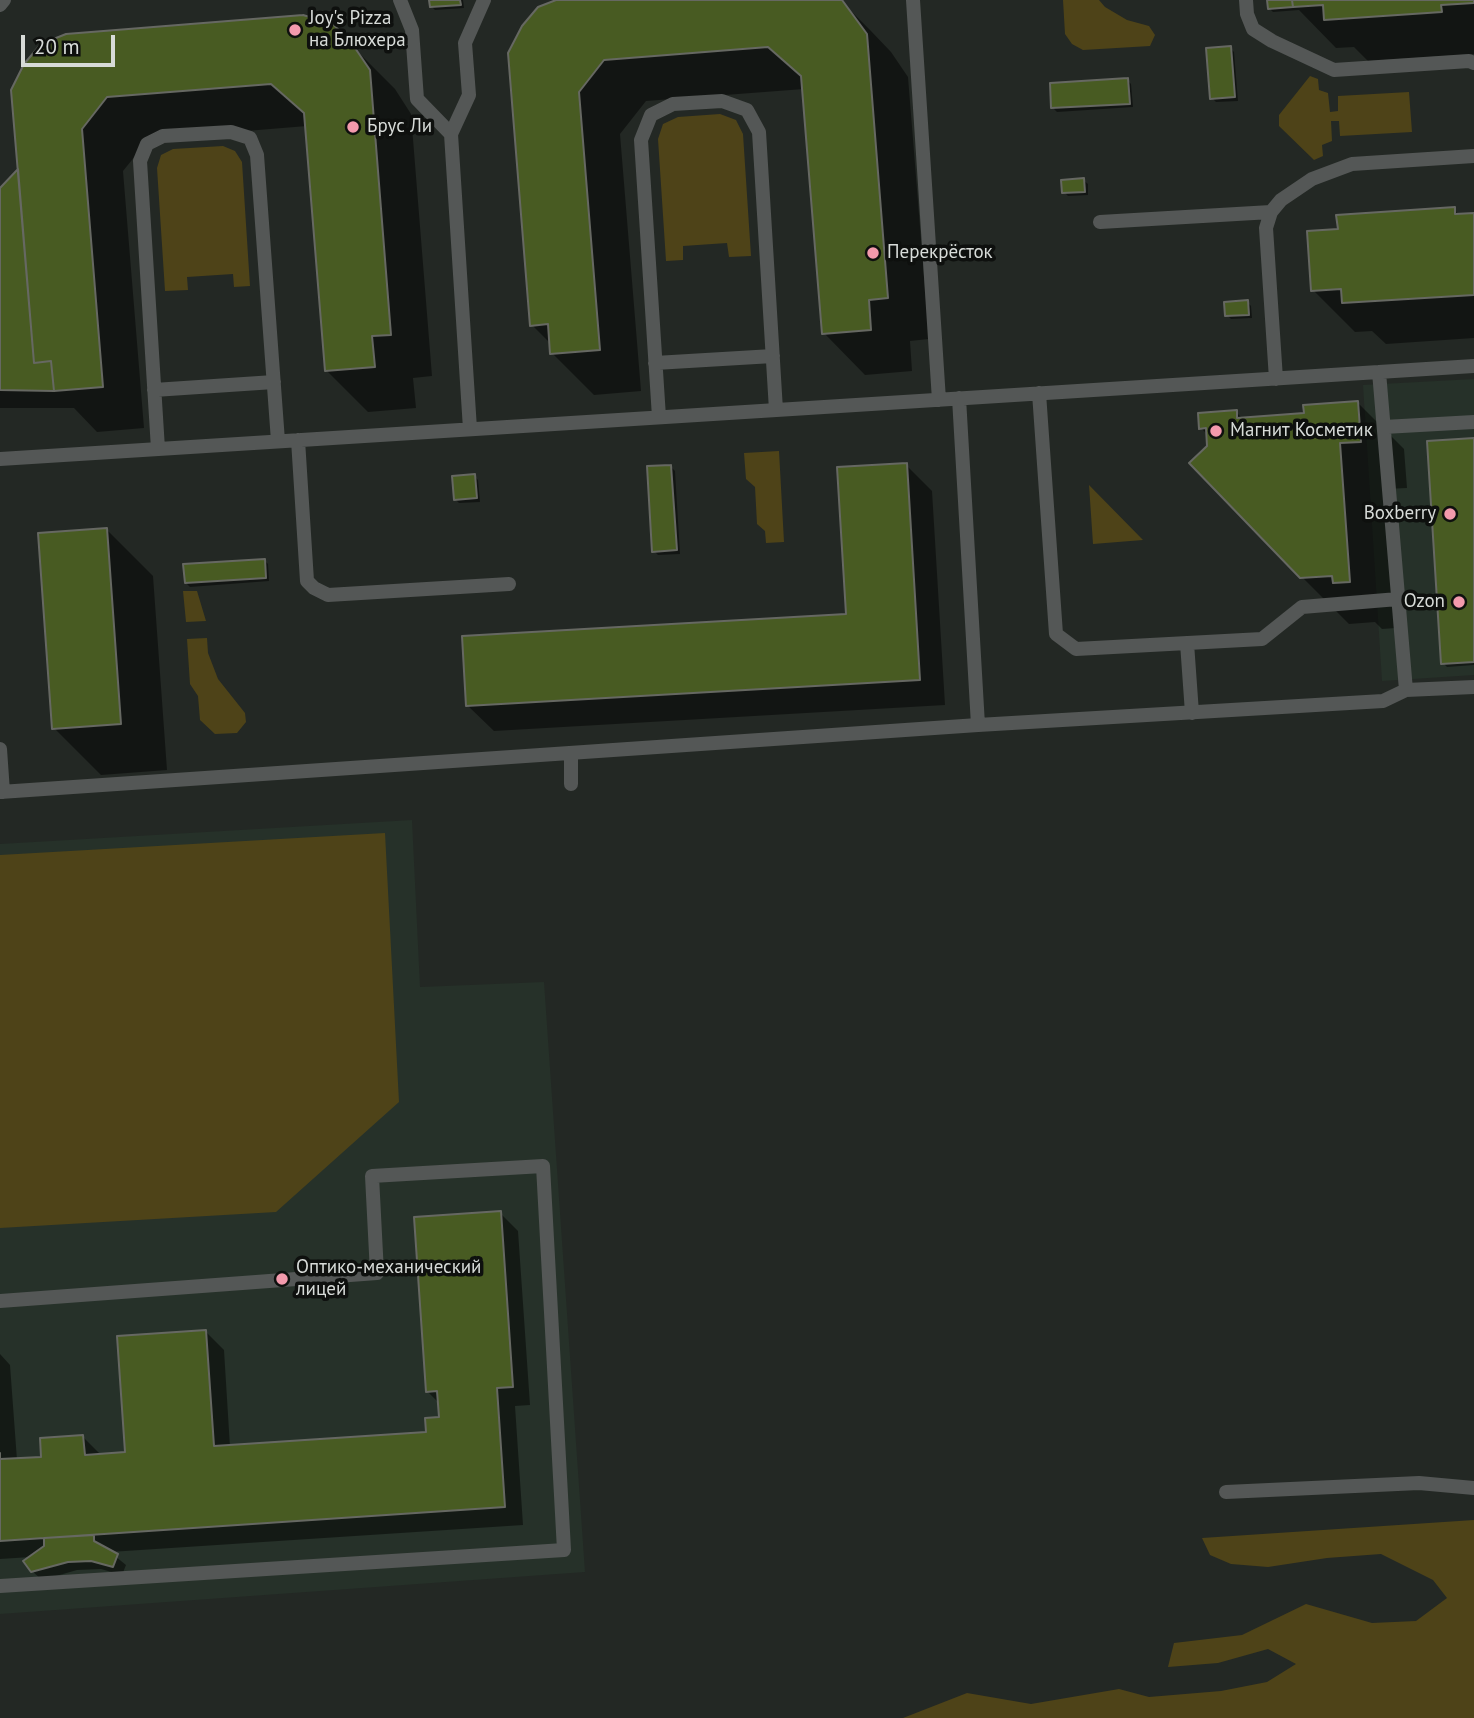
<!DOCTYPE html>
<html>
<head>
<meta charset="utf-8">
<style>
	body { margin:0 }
	#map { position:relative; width:1474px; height:1718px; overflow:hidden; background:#232824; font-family:"PT Sans",sans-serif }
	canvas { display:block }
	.scale { position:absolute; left:21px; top:35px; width:94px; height:32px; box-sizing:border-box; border:4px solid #d7dbd8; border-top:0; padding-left:9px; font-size:21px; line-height:24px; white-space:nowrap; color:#d7dbd8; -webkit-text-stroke:5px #0e100e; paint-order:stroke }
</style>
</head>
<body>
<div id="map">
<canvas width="1474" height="1718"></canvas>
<div class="scale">20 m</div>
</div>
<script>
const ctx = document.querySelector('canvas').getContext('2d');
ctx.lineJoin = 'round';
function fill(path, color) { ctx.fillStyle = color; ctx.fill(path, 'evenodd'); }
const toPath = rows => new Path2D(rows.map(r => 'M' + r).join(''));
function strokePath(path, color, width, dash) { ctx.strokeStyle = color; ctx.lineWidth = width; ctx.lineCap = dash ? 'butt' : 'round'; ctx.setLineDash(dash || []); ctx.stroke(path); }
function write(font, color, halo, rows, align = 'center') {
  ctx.font = font + ' "PT Sans",sans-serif'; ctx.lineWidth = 7; ctx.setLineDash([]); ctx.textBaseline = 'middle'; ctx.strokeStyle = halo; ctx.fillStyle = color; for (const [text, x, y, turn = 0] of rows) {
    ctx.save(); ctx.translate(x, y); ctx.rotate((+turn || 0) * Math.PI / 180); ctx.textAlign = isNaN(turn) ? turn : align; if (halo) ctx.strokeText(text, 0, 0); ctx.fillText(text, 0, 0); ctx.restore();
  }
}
fill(toPath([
	[1474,379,1474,675,1382,681,1363,385],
	[412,820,420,987,544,982,585,1572,0,1614,0,844]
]), '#263129');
fill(toPath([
	[1063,0,1099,0,1105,7,1127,20,1149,26,1155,35,1150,46,1083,50,1072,44,1065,34],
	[1310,76,1318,79,1319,90,1328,93,1330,112,1338,111,1338,96,1409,92,1412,132,1340,136,1339,121,1331,121,1332,141,1322,145,1323,156,1314,160,1279,126,1279,115],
	[720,114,736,120,743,134,751,256,729,257,727,243,683,246,683,260,666,261,658,139,663,124,678,117],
	[223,146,235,151,242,162,250,286,234,287,233,274,187,277,188,290,165,291,157,168,161,155,173,149],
	[779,451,784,542,766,543,765,531,757,524,755,487,746,479,744,453],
	[1089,485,1143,540,1093,544],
	[183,591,197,591,206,621,186,622],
	[207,638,208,653,218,679,245,713,246,722,237,733,215,734,200,720,198,696,190,684,187,639],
	[385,833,399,1102,276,1212,0,1228,0,855],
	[1474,1520,1474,1718,903,1718,967,1693,1031,1704,1119,1689,1149,1697,1221,1691,1267,1682,1296,1664,1268,1649,1218,1663,1168,1667,1174,1643,1242,1635,1306,1604,1372,1623,1416,1621,1447,1598,1433,1580,1381,1554,1327,1558,1268,1567,1231,1564,1210,1555,1202,1538]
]), '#4e4318');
fill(toPath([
	[431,0,463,0,464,8,435,10,431,6],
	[560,0,840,0,871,31,891,52,908,77,929,339,910,341,912,371,865,375,824,333,804,89,646,101,620,134,641,391,594,395,552,353,551,344,532,325],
	[1269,0,1474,0,1474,54,1368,61,1354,47,1336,48,1299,10,1273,12,1269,8],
	[332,26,395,89,411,114,432,376,413,378,416,408,368,412,326,370,307,126,149,139,123,171,144,428,97,432,74,408,0,408,0,190,19,170,13,90],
	[1230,48,1234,52,1238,101,1216,102,1212,98],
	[1127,80,1131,84,1133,107,1057,112,1053,108],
	[1083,180,1088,184,1088,195,1068,196,1064,192],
	[1454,209,1460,216,1474,215,1474,338,1386,344,1372,331,1355,332,1313,290,1339,231],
	[1247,302,1251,306,1252,318,1231,319,1227,315],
	[1358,403,1404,449,1407,488,1386,489,1396,628,1382,629,1375,622,1349,624,1302,577,1209,446,1208,435,1201,428,1236,412,1243,419,1305,415],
	[1474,440,1474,665,1447,667,1443,663],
	[906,465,932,491,945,705,494,731,467,705,848,616],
	[671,467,675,471,680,554,658,555,654,551],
	[474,476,478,480,480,502,459,503,455,499],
	[107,530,153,576,167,770,101,775,54,728],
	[264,560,268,564,269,581,190,587,186,583],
	[500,1213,518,1231,530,1405,515,1406,523,1525,110,1552,126,1565,122,1575,101,1569,77,1570,42,1580,32,1571,31,1557,0,1559,0,1354,10,1365,17,1460,43,1458,83,1437,101,1455,127,1454,206,1332,224,1350,230,1447,428,1434,441,1418,440,1404,427,1391]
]), '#0007');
const building = toPath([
	[429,0,460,0,461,5,430,7,429,0],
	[556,0,842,0,867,34,888,298,869,300,871,330,822,334,801,76,768,47,604,60,579,92,600,350,550,354,548,324,530,326,508,53,522,26,538,7,556,0],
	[1267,0,1292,0,1293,7,1268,9,1267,0],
	[1292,0,1474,0,1474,3,1441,5,1442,12,1324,20,1323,5,1293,7,1292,0],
	[303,15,333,24,353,45,370,70,391,335,372,336,375,367,325,371,304,113,271,84,107,97,82,129,103,387,54,391,51,361,34,363,11,90,24,64,41,44,66,34,303,15],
	[1231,46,1235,97,1210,99,1206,48,1231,46],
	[1128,78,1130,104,1051,108,1050,83,1128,78],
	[18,169,34,363,51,361,54,391,0,390,0,188,18,169],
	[1084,178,1085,192,1062,193,1061,180,1084,178],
	[1455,207,1455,214,1474,213,1474,295,1342,303,1341,289,1311,291,1307,231,1338,229,1336,215,1455,207],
	[1248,300,1249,315,1225,316,1224,302,1248,300],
	[1358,401,1361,442,1340,443,1350,582,1333,583,1332,576,1300,578,1189,463,1207,446,1206,428,1199,429,1198,413,1237,410,1237,418,1304,413,1303,405,1358,401],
	[1474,438,1474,662,1441,664,1427,441,1474,438],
	[907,463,920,680,466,706,462,636,846,614,837,467,907,463],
	[671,465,677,550,652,552,647,466,671,465],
	[475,474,477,498,454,500,452,476,475,474],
	[107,528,121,724,52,729,38,533,107,528],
	[265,559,266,578,185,583,183,564,265,559],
	[501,1211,513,1387,497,1388,505,1507,0,1541,0,1453,0,1459,41,1457,40,1438,83,1435,85,1455,125,1452,117,1336,206,1330,214,1446,426,1432,425,1418,439,1417,437,1391,426,1392,414,1217,501,1211],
	[94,1535,94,1541,118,1554,113,1567,91,1561,68,1562,31,1572,23,1561,44,1546,44,1538,94,1535]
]);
fill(building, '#485b22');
strokePath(building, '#666862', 2);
strokePath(toPath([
	[400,0,412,30,417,99,451,134,469,95,465,43,484,0],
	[913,0,939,400],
	[1246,0,1247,14,1253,29,1272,41,1334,70,1469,61,1474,63],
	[0,5,4,0],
	[451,134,470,429],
	[1100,222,1271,212],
	[655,363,773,356],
	[1379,372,1406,690],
	[1276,379,1266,228,1271,212,1281,200,1312,179,1352,164,1474,156],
	[154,390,274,382],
	[1039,393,1056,634,1076,649,1262,639,1302,607,1398,599],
	[959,398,978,725],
	[659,417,641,140,651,115,673,104,722,101,747,110,759,132,776,410],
	[1384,427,1474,422],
	[298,440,307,581,314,588,328,595,509,584],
	[158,449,140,161,147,144,163,136,231,132,250,138,257,155,278,441],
	[0,459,1474,366],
	[1187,643,1192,713],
	[0,749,3,792],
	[571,784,571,753],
	[0,792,978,725,1383,701,1406,690,1474,687],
	[0,1301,377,1273,372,1176,543,1166,564,1550,0,1586],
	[1226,1492,1419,1483,1474,1488]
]), '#545756', 14);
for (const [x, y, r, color] of [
	[295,30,7,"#f39aac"],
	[353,127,7,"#f39aac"],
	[873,253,7,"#f39aac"],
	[1216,431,7,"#f39aac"],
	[1450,514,7,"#f39aac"],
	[1459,602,7,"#f39aac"],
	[282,1279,7,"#f39aac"]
]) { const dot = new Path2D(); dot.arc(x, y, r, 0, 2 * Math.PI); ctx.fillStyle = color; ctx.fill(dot); strokePath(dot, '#0e100e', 2.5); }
write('19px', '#d7dbd8', '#0e100e', [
	["Joy's Pizza",309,19],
	["на Блюхера",309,41],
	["Брус Ли",367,127],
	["Перекрёсток",887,253],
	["Магнит Косметик",1230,431],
	["Boxberry",1436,514,"right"],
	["Ozon",1445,602,"right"],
	["Оптико-механический",296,1268],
	["лицей",296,1290]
], 'left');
</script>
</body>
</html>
